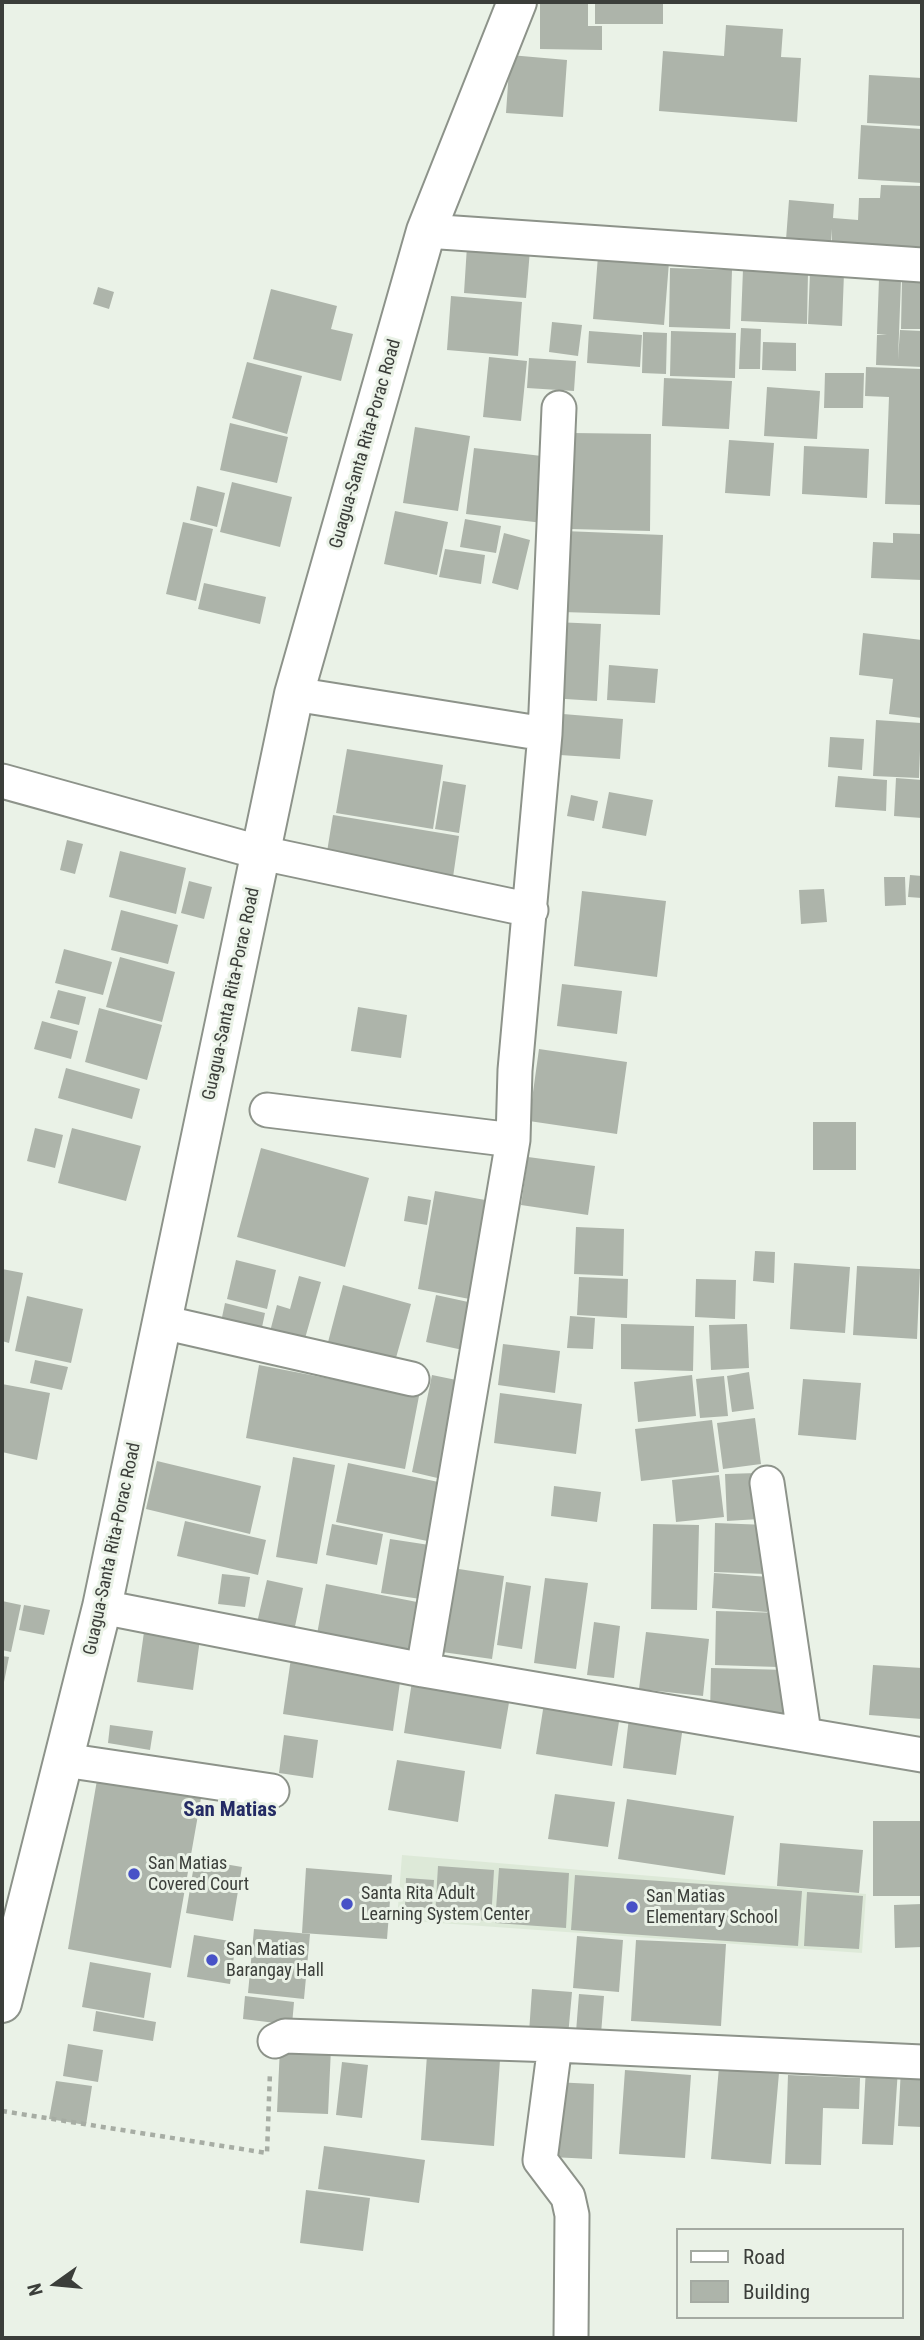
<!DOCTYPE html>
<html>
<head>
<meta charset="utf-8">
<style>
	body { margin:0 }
	#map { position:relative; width:924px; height:2340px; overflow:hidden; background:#eaf2e7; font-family:"Roboto Condensed",sans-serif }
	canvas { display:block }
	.frame { position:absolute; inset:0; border:4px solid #3b3e3a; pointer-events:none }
	.legend { position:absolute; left:676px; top:2228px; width:228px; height:91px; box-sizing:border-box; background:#eaf2e7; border:2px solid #a4aaa2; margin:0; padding:9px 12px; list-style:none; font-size:21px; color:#3b3e3a }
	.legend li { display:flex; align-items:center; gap:14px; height:35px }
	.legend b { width:35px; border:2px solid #a4aaa2 }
	.north { position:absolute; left:21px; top:2249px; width:70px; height:70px; -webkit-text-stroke:5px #eaf2e7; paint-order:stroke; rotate:255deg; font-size:19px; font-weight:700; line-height:28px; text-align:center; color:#3b3e3a }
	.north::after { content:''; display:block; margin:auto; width:24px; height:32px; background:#3b3e3a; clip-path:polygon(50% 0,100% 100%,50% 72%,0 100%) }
</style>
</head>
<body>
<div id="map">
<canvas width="924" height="2340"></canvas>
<div class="frame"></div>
<ul class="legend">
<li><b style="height:9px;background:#fff"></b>Road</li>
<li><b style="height:19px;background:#adb4aa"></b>Building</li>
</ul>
<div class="north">N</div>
</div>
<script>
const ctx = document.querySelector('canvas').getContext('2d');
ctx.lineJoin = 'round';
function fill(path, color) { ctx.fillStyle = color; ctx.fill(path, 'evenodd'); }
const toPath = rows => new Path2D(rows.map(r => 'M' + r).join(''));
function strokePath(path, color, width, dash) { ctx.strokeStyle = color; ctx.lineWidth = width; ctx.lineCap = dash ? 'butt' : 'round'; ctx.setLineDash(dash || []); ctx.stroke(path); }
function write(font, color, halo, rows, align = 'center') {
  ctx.font = font + ' "Roboto Condensed",sans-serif'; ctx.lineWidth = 6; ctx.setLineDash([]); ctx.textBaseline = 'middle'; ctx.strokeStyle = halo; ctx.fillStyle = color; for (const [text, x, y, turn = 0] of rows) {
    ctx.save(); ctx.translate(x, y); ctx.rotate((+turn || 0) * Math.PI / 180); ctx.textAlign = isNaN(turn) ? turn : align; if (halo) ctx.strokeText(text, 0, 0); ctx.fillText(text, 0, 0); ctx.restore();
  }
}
fill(toPath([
	[402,1855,866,1894,862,1953,397,1920]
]), '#dde9d8');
fill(toPath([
	[540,2,588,2,588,26,602,26,602,50,540,49],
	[595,2,663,2,663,24,595,24],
	[726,25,783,29,781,57,801,58,797,122,659,111,663,51,724,56],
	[510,55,567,60,563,117,506,113],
	[869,75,922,78,922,126,867,123],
	[861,125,922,129,922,183,858,179],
	[881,185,922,186,922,256,857,253,857,243,856,253,832,252,832,229,830,257,785,253,789,200,834,204,833,218,858,220,859,198,880,198],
	[467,246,530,250,526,298,464,293],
	[598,256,669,262,664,325,593,319],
	[670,268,732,270,730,329,669,327],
	[743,269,808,272,807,324,741,321],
	[810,272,844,273,842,326,808,324],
	[879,279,901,280,898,360,900,330,922,331,922,367,876,365,877,335,887,334,877,334],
	[902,280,922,281,922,329,901,329],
	[98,287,114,292,109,309,93,304],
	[271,289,337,306,331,329,353,334,341,381,253,359],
	[451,296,522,302,518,356,447,350],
	[552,322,582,325,578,356,549,352],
	[741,328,761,329,760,369,739,369],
	[589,331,642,335,640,367,587,363],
	[671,331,736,333,735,378,670,376],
	[643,332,667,333,666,374,642,373],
	[763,342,796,343,796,371,762,370],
	[489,357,527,361,521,421,483,417],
	[529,358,576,361,574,391,527,388],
	[247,362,302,376,287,434,232,418],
	[866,367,922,369,922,505,885,504,889,397,865,396],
	[825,373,864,373,863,408,824,408],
	[664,378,732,381,729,429,662,426],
	[767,387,820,391,817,439,764,436],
	[230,423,288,437,277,483,220,470],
	[415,427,470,436,458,511,403,503],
	[572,433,651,434,650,531,571,529],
	[729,440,774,443,770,496,725,493],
	[804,446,869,449,867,498,802,494],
	[474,448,550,457,543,523,466,514],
	[232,482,292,497,280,547,220,532],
	[197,486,225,493,217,527,190,520],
	[395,511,448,522,437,575,384,564],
	[465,519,501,526,496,553,460,547],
	[183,522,213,529,196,601,166,594],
	[564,531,663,535,660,615,562,612],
	[504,533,530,540,518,590,492,583],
	[893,533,922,534,922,580,871,578,873,542,893,543],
	[445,549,485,555,481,584,439,577],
	[204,583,266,597,260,624,198,609],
	[554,622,601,624,597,701,550,698],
	[863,633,922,640,922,718,889,714,893,679,859,675],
	[609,665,658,669,655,703,607,700],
	[563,714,623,719,620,759,560,755],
	[876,720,921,723,919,778,873,776],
	[830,737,864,739,862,770,828,767],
	[347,749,443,765,433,829,336,813],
	[838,776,887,780,886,811,835,807],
	[896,778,922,780,922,818,894,816],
	[443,781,466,785,459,833,435,829],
	[609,792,653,800,646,836,602,828],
	[571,795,598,801,594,821,567,816],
	[333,815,459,836,452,884,325,864],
	[67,840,83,844,75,874,60,870],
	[120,851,186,868,176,914,109,897],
	[910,875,922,876,922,898,908,897],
	[884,877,905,877,906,905,885,906],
	[189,881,212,887,204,919,181,913],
	[824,889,827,922,801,924,799,890],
	[582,891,666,901,657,977,574,966],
	[121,910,178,925,168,964,111,950],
	[64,949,112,962,103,995,55,983],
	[120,957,175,972,162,1022,106,1007],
	[562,984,622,991,617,1034,557,1026],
	[58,990,86,997,79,1025,50,1018],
	[358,1007,407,1015,401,1058,351,1051],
	[99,1008,162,1025,147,1080,85,1062],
	[42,1021,78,1031,71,1059,34,1049],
	[539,1049,627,1062,617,1134,529,1121],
	[66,1068,140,1089,132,1119,58,1098],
	[813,1122,856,1122,856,1170,813,1170],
	[35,1128,63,1135,55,1168,27,1161],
	[72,1128,141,1146,126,1201,58,1183],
	[261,1148,369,1178,345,1267,237,1237],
	[528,1157,595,1166,588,1215,521,1205],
	[435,1191,502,1203,485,1302,418,1289],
	[408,1196,431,1200,427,1225,404,1221],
	[576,1227,624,1229,623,1276,574,1274],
	[755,1251,775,1252,774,1283,753,1281],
	[236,1260,276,1270,267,1309,227,1299],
	[794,1263,850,1267,845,1333,790,1329],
	[857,1266,920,1269,917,1339,853,1335],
	[2,1269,23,1273,9,1343,2,1341],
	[299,1276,321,1282,302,1349,268,1339,277,1305,290,1309],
	[579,1277,628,1279,627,1318,577,1315],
	[696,1279,736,1280,735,1319,695,1317],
	[343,1285,411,1304,394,1365,327,1346],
	[436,1295,482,1305,472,1352,426,1342],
	[27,1296,83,1309,71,1363,15,1351],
	[225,1303,265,1313,261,1332,221,1322],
	[570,1316,595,1318,593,1349,567,1348],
	[621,1324,694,1326,693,1371,621,1369],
	[747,1324,749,1368,711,1370,709,1325],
	[503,1344,560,1351,555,1393,498,1385],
	[35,1360,68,1367,62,1390,30,1383],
	[259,1365,419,1396,405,1469,246,1438],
	[749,1372,754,1409,732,1412,727,1376],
	[432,1375,471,1383,450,1481,412,1472],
	[692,1375,696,1416,638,1422,634,1382],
	[724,1376,728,1416,700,1418,696,1379],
	[803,1379,861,1383,856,1440,798,1435],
	[2,1384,50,1393,37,1460,2,1452],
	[500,1393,582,1404,576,1454,494,1443],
	[755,1418,761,1464,723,1469,717,1423],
	[712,1420,719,1472,641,1481,635,1429],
	[293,1457,335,1465,317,1564,276,1557],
	[157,1461,261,1486,250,1534,146,1509],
	[348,1463,448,1484,437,1543,336,1522],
	[757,1473,759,1519,727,1521,725,1474],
	[719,1475,724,1517,676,1522,672,1480],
	[554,1486,601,1492,597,1522,551,1516],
	[185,1521,266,1540,258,1575,177,1556],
	[715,1523,767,1525,766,1574,714,1572],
	[332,1524,383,1534,377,1565,326,1555],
	[653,1524,699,1525,697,1610,651,1609],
	[390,1539,436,1546,427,1600,381,1593],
	[446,1567,504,1576,492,1659,435,1651],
	[714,1573,769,1577,767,1612,712,1608],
	[222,1574,250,1577,245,1607,218,1604],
	[545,1578,588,1583,576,1669,534,1663],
	[267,1580,303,1588,293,1636,256,1627],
	[506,1582,531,1586,522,1649,497,1645],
	[326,1584,427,1604,417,1659,316,1640],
	[2,1601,21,1605,11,1652,2,1650],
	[24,1605,50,1610,44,1635,19,1630],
	[716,1611,780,1613,778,1667,715,1665],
	[594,1622,620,1626,614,1678,587,1675],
	[144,1632,200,1639,193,1690,137,1682],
	[646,1632,709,1639,703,1696,639,1689],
	[2,1656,9,1657,3,1687,2,1686],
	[291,1658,401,1675,393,1731,283,1714],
	[873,1665,922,1668,922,1719,869,1715],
	[711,1668,787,1670,786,1715,710,1713],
	[413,1675,511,1691,501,1749,404,1733],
	[545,1697,621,1709,612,1766,536,1754],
	[629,1718,683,1726,676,1775,623,1768],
	[110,1725,153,1731,150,1750,108,1743],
	[284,1735,318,1740,313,1778,279,1773],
	[397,1760,465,1771,458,1822,388,1810],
	[97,1780,201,1798,171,1968,68,1949],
	[555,1794,615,1802,608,1847,548,1839],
	[627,1799,734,1816,725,1875,618,1859],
	[873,1821,922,1821,922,1896,873,1896],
	[780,1843,863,1850,859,1893,777,1886],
	[195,1859,242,1867,233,1921,186,1913],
	[438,1866,494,1870,491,1921,435,1917],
	[306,1868,392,1875,387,1939,302,1933],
	[499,1868,569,1873,566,1928,495,1923],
	[575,1875,802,1891,798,1946,571,1930],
	[406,1878,434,1880,432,1908,405,1907],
	[807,1892,863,1896,859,1949,804,1946],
	[922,1904,922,1947,895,1948,894,1905],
	[254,1929,310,1934,304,1999,248,1993],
	[194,1935,236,1942,230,1984,187,1977],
	[577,1936,623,1940,619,1992,573,1988],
	[636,1940,726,1944,721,2026,631,2021],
	[90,1962,151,1973,144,2018,82,2007],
	[532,1989,572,1992,568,2036,529,2033],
	[579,1994,604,1996,601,2034,576,2032],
	[245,1996,294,2002,292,2025,243,2019],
	[96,2011,156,2022,153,2041,93,2031],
	[68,2044,103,2050,98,2082,63,2076],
	[280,2047,331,2048,328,2114,277,2112],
	[427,2055,500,2060,494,2146,421,2140],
	[342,2062,368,2065,362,2118,336,2115],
	[719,2067,779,2073,771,2164,711,2159],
	[866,2067,898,2069,893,2145,862,2144],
	[901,2068,922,2069,922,2127,898,2126],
	[625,2070,691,2075,685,2158,619,2154],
	[788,2075,860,2078,859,2109,823,2108,821,2165,785,2164],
	[56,2081,92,2086,86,2125,49,2119],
	[554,2082,594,2084,592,2159,551,2157],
	[324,2146,425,2160,419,2203,318,2189],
	[306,2190,370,2198,363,2251,300,2243]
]), '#adb4aa');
const minor = toPath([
	[426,231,922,265],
	[294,694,545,734],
	[2,781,262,853,531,910],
	[267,1110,513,1140],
	[162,1322,412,1379],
	[767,1483,804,1733],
	[102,1607,423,1670,922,1755],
	[423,1670,513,1140,515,1070,545,734,559,408],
	[64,1760,272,1791],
	[275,2041,285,2036,555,2045,922,2062],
	[555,2045,540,2160,568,2197,572,2215,571,2338]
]);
const major = toPath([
	[2,2003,102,1607,294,694,426,231,517,2]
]);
strokePath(minor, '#8d938a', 37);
strokePath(major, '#8d938a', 42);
strokePath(toPath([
	[2,2111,267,2153,270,2072]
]), '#a7ada4', 4.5, [5, 5]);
strokePath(minor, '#fff', 33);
strokePath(major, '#fff', 38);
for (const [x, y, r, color] of [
	[134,1874,7,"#4852c7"],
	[347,1904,7,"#4852c7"],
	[632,1907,7,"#4852c7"],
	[212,1960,7,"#4852c7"]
]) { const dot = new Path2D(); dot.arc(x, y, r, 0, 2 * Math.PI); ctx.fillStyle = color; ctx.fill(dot); strokePath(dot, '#eaf2e7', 2.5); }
write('18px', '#3b3e3a', '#eaf2e7', [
	["Guagua-Santa Rita-Porac Road",366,444,-74],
	["Guagua-Santa Rita-Porac Road",232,994,-78],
	["Guagua-Santa Rita-Porac Road",113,1549,-78]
]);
write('18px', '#3b3e3a', '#eaf2e7', [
	["San Matias",148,1864],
	["Covered Court",148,1885],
	["Santa Rita Adult",361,1894],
	["Learning System Center",361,1915],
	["San Matias",646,1897],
	["Elementary School",646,1918],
	["San Matias",226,1950],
	["Barangay Hall",226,1971]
], 'left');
write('bold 21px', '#242b64', '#eaf2e7', [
	["San Matias",230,1811]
]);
</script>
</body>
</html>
